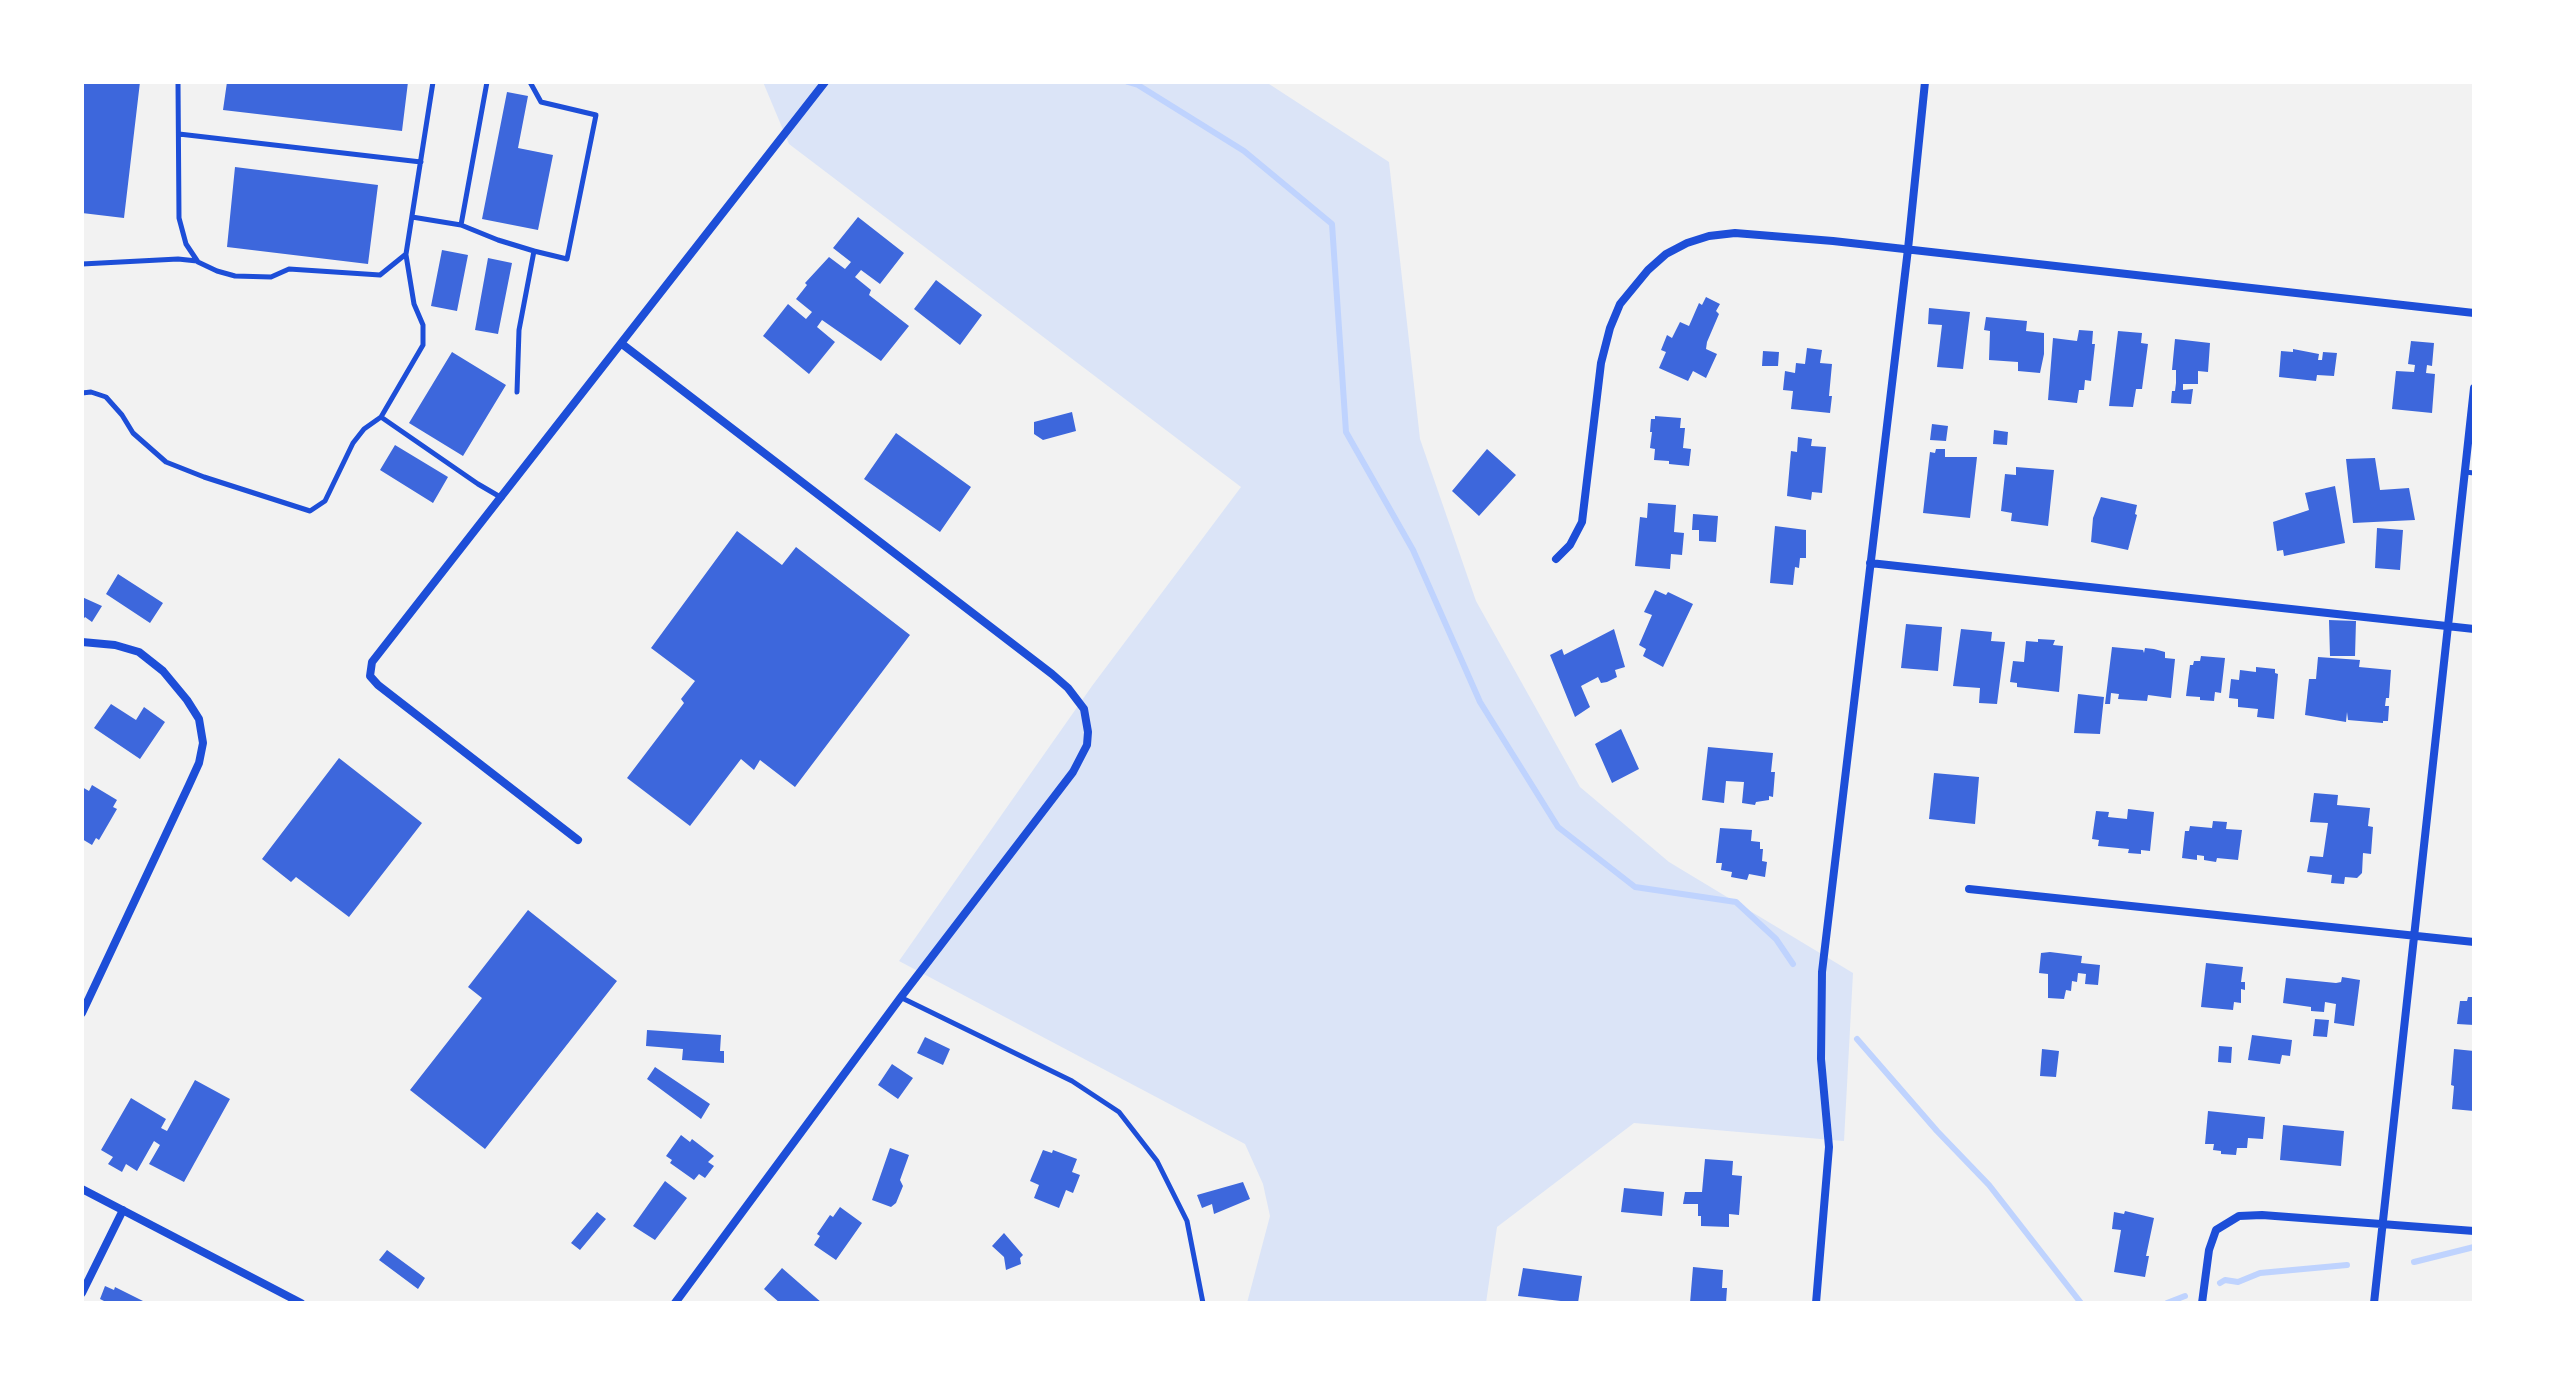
<!DOCTYPE html>
<html>
<head>
<meta charset="utf-8">
<style>
	body { margin:0 }
	#map { position:relative; width:2556px; height:1385px; overflow:hidden; background:#f2f2f2; font-family:"DM Sans",sans-serif }
	canvas { display:block }
	.frame { position:absolute; inset:0; border:84px solid #fff; pointer-events:none }
</style>
</head>
<body>
<div id="map">
<canvas width="2556" height="1385"></canvas>
<div class="frame"></div>
</div>
<script>
const ctx = document.querySelector('canvas').getContext('2d');
ctx.lineJoin = 'round';
function fill(path, color) { ctx.fillStyle = color; ctx.fill(path, 'evenodd'); }
const toPath = rows => new Path2D(rows.map(r => 'M' + r).join(''));
function strokePath(path, color, width, dash) { ctx.strokeStyle = color; ctx.lineWidth = width; ctx.lineCap = dash ? 'butt' : 'round'; ctx.setLineDash(dash || []); ctx.stroke(path); }
fill(toPath([
	[763,82,1266,82,1389,162,1420,439,1476,601,1580,787,1669,862,1853,973,1844,1141,1634,1123,1497,1227,1486,1303,1247,1303,1270,1216,1263,1184,1245,1144,899,961,1092,686,1241,487,789,144]
]), '#dbe4f7');
strokePath(toPath([
	[1128,82,1138,85,1244,151,1332,224,1346,432,1413,550,1480,702,1558,827,1635,887,1736,902,1776,939,1793,964],
	[1857,1039,1937,1131,1989,1185,2081,1303],
	[2414,1262,2474,1247],
	[2220,1283,2225,1280,2238,1282,2260,1273,2347,1265],
	[2167,1303,2185,1296]
]), '#bfd3fe', 6);
fill(toPath([
	[82,82,140,82,124,218,82,213],
	[227,82,408,82,402,131,223,110],
	[507,92,528,96,518,148,553,155,538,230,482,219],
	[235,167,378,185,368,264,227,247],
	[858,217,904,253,880,284,861,270,855,277,871,290,869,295,909,326,881,361,822,320,817,327,835,342,809,374,763,336,788,304,806,319,812,312,796,299,807,285,805,283,829,257,845,269,851,262,833,248],
	[442,250,468,255,457,311,431,306],
	[488,258,512,263,498,334,475,330],
	[936,280,982,315,960,345,914,309],
	[1706,297,1720,304,1716,311,1719,314,1707,342,1706,349,1717,354,1706,378,1693,371,1688,381,1659,368,1666,352,1661,350,1667,335,1672,338,1680,322,1689,326,1699,303,1702,305],
	[1929,308,1970,312,1963,369,1937,367,1942,325,1928,324],
	[1986,317,2027,321,2026,331,2044,333,2044,354,2040,373,2018,371,2018,362,1989,360,1990,331,1984,330],
	[2079,330,2093,331,2092,344,2095,344,2091,381,2085,380,2084,390,2079,390,2077,403,2048,400,2053,338,2077,341],
	[2118,331,2142,333,2141,343,2148,344,2142,389,2136,389,2133,407,2109,406],
	[2175,339,2210,343,2208,372,2198,371,2198,384,2183,384,2183,390,2193,389,2191,404,2171,403,2172,391,2175,391,2176,383,2176,370,2172,370],
	[2411,341,2434,343,2432,366,2427,365,2426,373,2435,374,2432,413,2392,409,2396,371,2414,372,2415,365,2408,364],
	[1807,348,1822,350,1820,363,1832,364,1829,396,1832,396,1830,413,1791,409,1793,391,1783,390,1785,371,1795,373,1796,363,1805,364],
	[2293,349,2319,354,2318,360,2322,360,2323,352,2337,353,2334,376,2317,375,2316,381,2279,377,2281,351,2293,352],
	[1763,351,1779,352,1778,366,1762,366],
	[452,352,506,385,463,456,409,423],
	[1072,412,1076,431,1043,440,1034,434,1034,422],
	[1655,416,1681,418,1680,428,1685,428,1683,448,1691,449,1689,466,1669,464,1669,461,1654,460,1655,449,1650,448,1652,432,1650,432,1651,419,1655,419],
	[1932,424,1948,426,1946,441,1930,440],
	[1994,430,2008,432,2007,445,1993,444],
	[896,433,971,487,940,532,864,479],
	[1798,437,1812,439,1811,446,1826,447,1822,493,1812,492,1811,500,1787,496,1791,451,1797,452],
	[395,445,448,477,433,503,380,470],
	[1487,449,1516,475,1479,516,1452,491],
	[1936,449,1945,449,1945,457,1977,457,1970,518,1923,513,1930,452,1935,453],
	[2375,458,2380,490,2409,488,2415,520,2353,523,2346,459],
	[2016,467,2054,470,2048,526,2011,521,2012,513,2001,511,2005,474,2016,475],
	[2335,486,2345,543,2284,556,2283,550,2277,551,2273,522,2309,510,2305,493],
	[2101,497,2137,505,2135,514,2137,515,2128,550,2091,542,2093,518],
	[1648,503,1676,505,1674,532,1684,533,1682,555,1671,554,1670,569,1635,566,1640,517,1647,518],
	[1693,514,1718,516,1716,542,1699,541,1699,530,1692,530],
	[1775,526,1806,530,1806,558,1800,558,1799,568,1795,567,1793,585,1770,583],
	[2377,528,2403,530,2400,570,2375,568],
	[737,531,782,565,796,547,910,635,795,787,760,760,754,770,741,759,690,826,627,778,684,703,681,699,695,681,651,648],
	[118,574,163,603,150,623,106,594],
	[1655,590,1666,595,1668,592,1693,604,1663,667,1643,656,1646,649,1639,645,1652,615,1644,612],
	[82,597,102,606,92,622,85,617,82,621],
	[2329,620,2356,621,2355,656,2330,656],
	[1906,624,1942,627,1938,671,1901,668],
	[1614,629,1625,667,1615,670,1617,677,1607,682,1601,683,1598,677,1581,686,1590,707,1575,717,1550,655,1562,649,1564,655],
	[1961,629,1992,632,1991,641,2005,642,1997,704,1979,703,1980,688,1953,686],
	[2038,639,2055,640,2053,645,2063,646,2059,692,2017,687,2017,683,2010,682,2013,661,2024,662,2026,641,2038,642],
	[2112,647,2143,650,2144,653,2145,648,2154,649,2165,652,2165,658,2175,659,2171,698,2148,695,2147,701,2118,699,2119,694,2111,693,2110,704,2105,704],
	[2201,656,2225,658,2221,693,2215,692,2214,701,2200,700,2200,697,2186,696,2190,665,2193,665,2194,661,2200,661],
	[2318,657,2360,660,2359,667,2391,670,2389,698,2386,698,2385,706,2389,706,2388,721,2383,721,2383,723,2348,720,2347,712,2346,722,2305,715,2309,679,2316,679],
	[2256,667,2275,669,2275,673,2278,674,2274,719,2257,717,2258,709,2238,707,2238,699,2229,698,2231,679,2239,680,2240,670,2256,672],
	[2078,694,2104,697,2100,734,2074,733],
	[111,704,136,720,144,707,165,722,140,759,94,728],
	[1621,729,1639,769,1612,783,1595,744],
	[1708,747,1773,753,1771,772,1775,772,1773,797,1769,796,1769,800,1756,802,1755,805,1742,803,1744,782,1726,781,1724,803,1702,800],
	[339,758,422,823,349,917,296,877,291,882,262,859],
	[1934,773,1979,777,1975,824,1929,819],
	[92,785,117,800,113,807,117,809,99,840,96,838,92,845,82,839,82,787,89,791],
	[2314,793,2338,795,2337,805,2370,808,2368,826,2373,827,2371,854,2363,853,2362,873,2357,878,2345,877,2344,884,2331,883,2332,875,2307,872,2310,856,2323,857,2328,823,2310,822],
	[2128,809,2154,812,2150,851,2141,850,2141,854,2128,853,2129,849,2098,846,2099,840,2092,839,2096,811,2109,812,2108,817,2127,819],
	[2213,821,2227,822,2226,829,2242,830,2238,860,2217,858,2216,862,2204,860,2204,856,2197,855,2197,860,2182,858,2185,831,2189,831,2190,826,2212,828],
	[1720,828,1752,830,1751,841,1760,842,1760,849,1763,849,1762,861,1767,862,1765,877,1749,874,1747,880,1731,877,1732,872,1721,870,1722,863,1716,863],
	[528,910,617,981,485,1149,410,1090,482,998,468,987],
	[2050,952,2082,956,2081,963,2100,965,2098,985,2085,984,2086,974,2078,973,2077,982,2072,981,2071,991,2066,990,2064,999,2048,998,2048,974,2039,973,2041,953],
	[2206,963,2243,967,2241,982,2245,982,2245,990,2241,989,2241,1003,2234,1002,2233,1010,2201,1007],
	[2342,977,2360,980,2354,1026,2334,1023,2336,1004,2325,1002,2324,1012,2311,1011,2311,1007,2283,1003,2286,978,2336,983,2341,982],
	[2468,997,2474,997,2474,1025,2457,1024,2460,1001,2467,1001],
	[2315,1019,2329,1020,2327,1037,2313,1036],
	[647,1030,721,1035,720,1051,724,1051,724,1063,682,1060,683,1049,646,1046],
	[2252,1035,2292,1040,2290,1056,2282,1055,2280,1064,2248,1060],
	[925,1037,950,1049,943,1065,917,1053],
	[2219,1046,2232,1047,2231,1063,2218,1062],
	[2042,1049,2059,1051,2056,1077,2040,1076],
	[2454,1049,2474,1051,2474,1111,2452,1109,2454,1086,2451,1085],
	[892,1064,913,1078,898,1099,878,1085],
	[655,1067,710,1104,701,1119,647,1079],
	[195,1080,230,1099,184,1182,149,1164,160,1145,154,1141,137,1171,126,1164,122,1172,108,1164,113,1157,101,1150,131,1098,166,1119,161,1128,167,1131],
	[2208,1111,2265,1117,2263,1139,2248,1138,2247,1148,2237,1148,2236,1155,2221,1154,2221,1151,2213,1150,2214,1144,2205,1144],
	[2283,1125,2344,1131,2341,1166,2280,1160],
	[681,1135,690,1142,692,1139,714,1156,708,1162,714,1166,705,1178,699,1174,694,1180,670,1163,672,1160,666,1156],
	[890,1148,909,1155,900,1180,903,1186,896,1203,891,1207,872,1200],
	[1043,1150,1052,1153,1053,1150,1077,1159,1072,1172,1080,1175,1073,1193,1066,1190,1059,1208,1034,1198,1039,1185,1030,1181],
	[1705,1159,1733,1161,1732,1175,1742,1176,1739,1215,1729,1214,1729,1227,1701,1226,1701,1216,1698,1216,1698,1204,1683,1204,1685,1192,1702,1192],
	[665,1181,687,1198,655,1240,633,1226],
	[1243,1182,1250,1199,1214,1214,1212,1204,1202,1208,1197,1195],
	[1624,1188,1664,1192,1662,1216,1621,1212],
	[840,1207,862,1223,836,1260,814,1245,820,1236,817,1234,830,1215,833,1217],
	[2125,1211,2154,1218,2146,1256,2149,1256,2145,1277,2114,1272,2121,1230,2112,1229,2114,1212,2124,1214],
	[597,1212,606,1219,580,1250,571,1243],
	[1004,1233,1023,1255,1020,1258,1021,1264,1006,1270,1004,1257,992,1246],
	[387,1250,425,1278,418,1289,379,1260],
	[1693,1267,1723,1270,1722,1288,1727,1288,1726,1303,1690,1303],
	[782,1268,822,1303,780,1303,764,1289],
	[1523,1268,1582,1276,1578,1303,1518,1296],
	[105,1286,114,1290,115,1287,143,1301,142,1303,108,1303,100,1299]
]), '#3d67dc');
strokePath(toPath([
	[178,82,179,218,186,244,198,262,217,271,235,276,271,277,289,269,380,275,406,254,433,82],
	[179,134,421,162],
	[412,217,461,225,487,82],
	[461,225,498,240,534,251],
	[406,255,414,304,423,325,423,345,381,417,478,484,502,498],
	[82,264,178,259,197,261],
	[517,392,519,330,534,251,567,259,596,115,541,102,530,82],
	[82,393,91,392,106,397,122,415,133,433,166,462,204,477,310,511,325,501,353,443,364,429,381,417],
	[2465,472,2474,473],
	[902,998,1072,1081,1119,1112,1157,1161,1187,1221,1203,1303]
]), '#1d4ed8', 5);
strokePath(toPath([
	[622,344,1052,674,1068,688,1084,709,1088,732,1087,745,1073,772,901,997,675,1303],
	[1556,559,1570,545,1582,522,1601,363,1610,328,1620,304,1648,270,1666,254,1687,243,1709,236,1735,233,1833,241,2474,313],
	[1870,563,2474,629],
	[82,642,115,645,139,652,163,671,187,700,199,719,203,743,199,763,189,785,82,1013],
	[578,840,378,685,370,676,372,662,825,82],
	[1969,889,2474,942],
	[82,1189,301,1303],
	[82,1293,123,1210],
	[1816,1303,1829,1147,1821,1059,1822,972,1908,249,1925,82],
	[2202,1303,2209,1250,2216,1230,2239,1216,2262,1215,2474,1231],
	[2374,1303,2474,388]
]), '#1d4ed8', 8);
</script>
</body>
</html>
